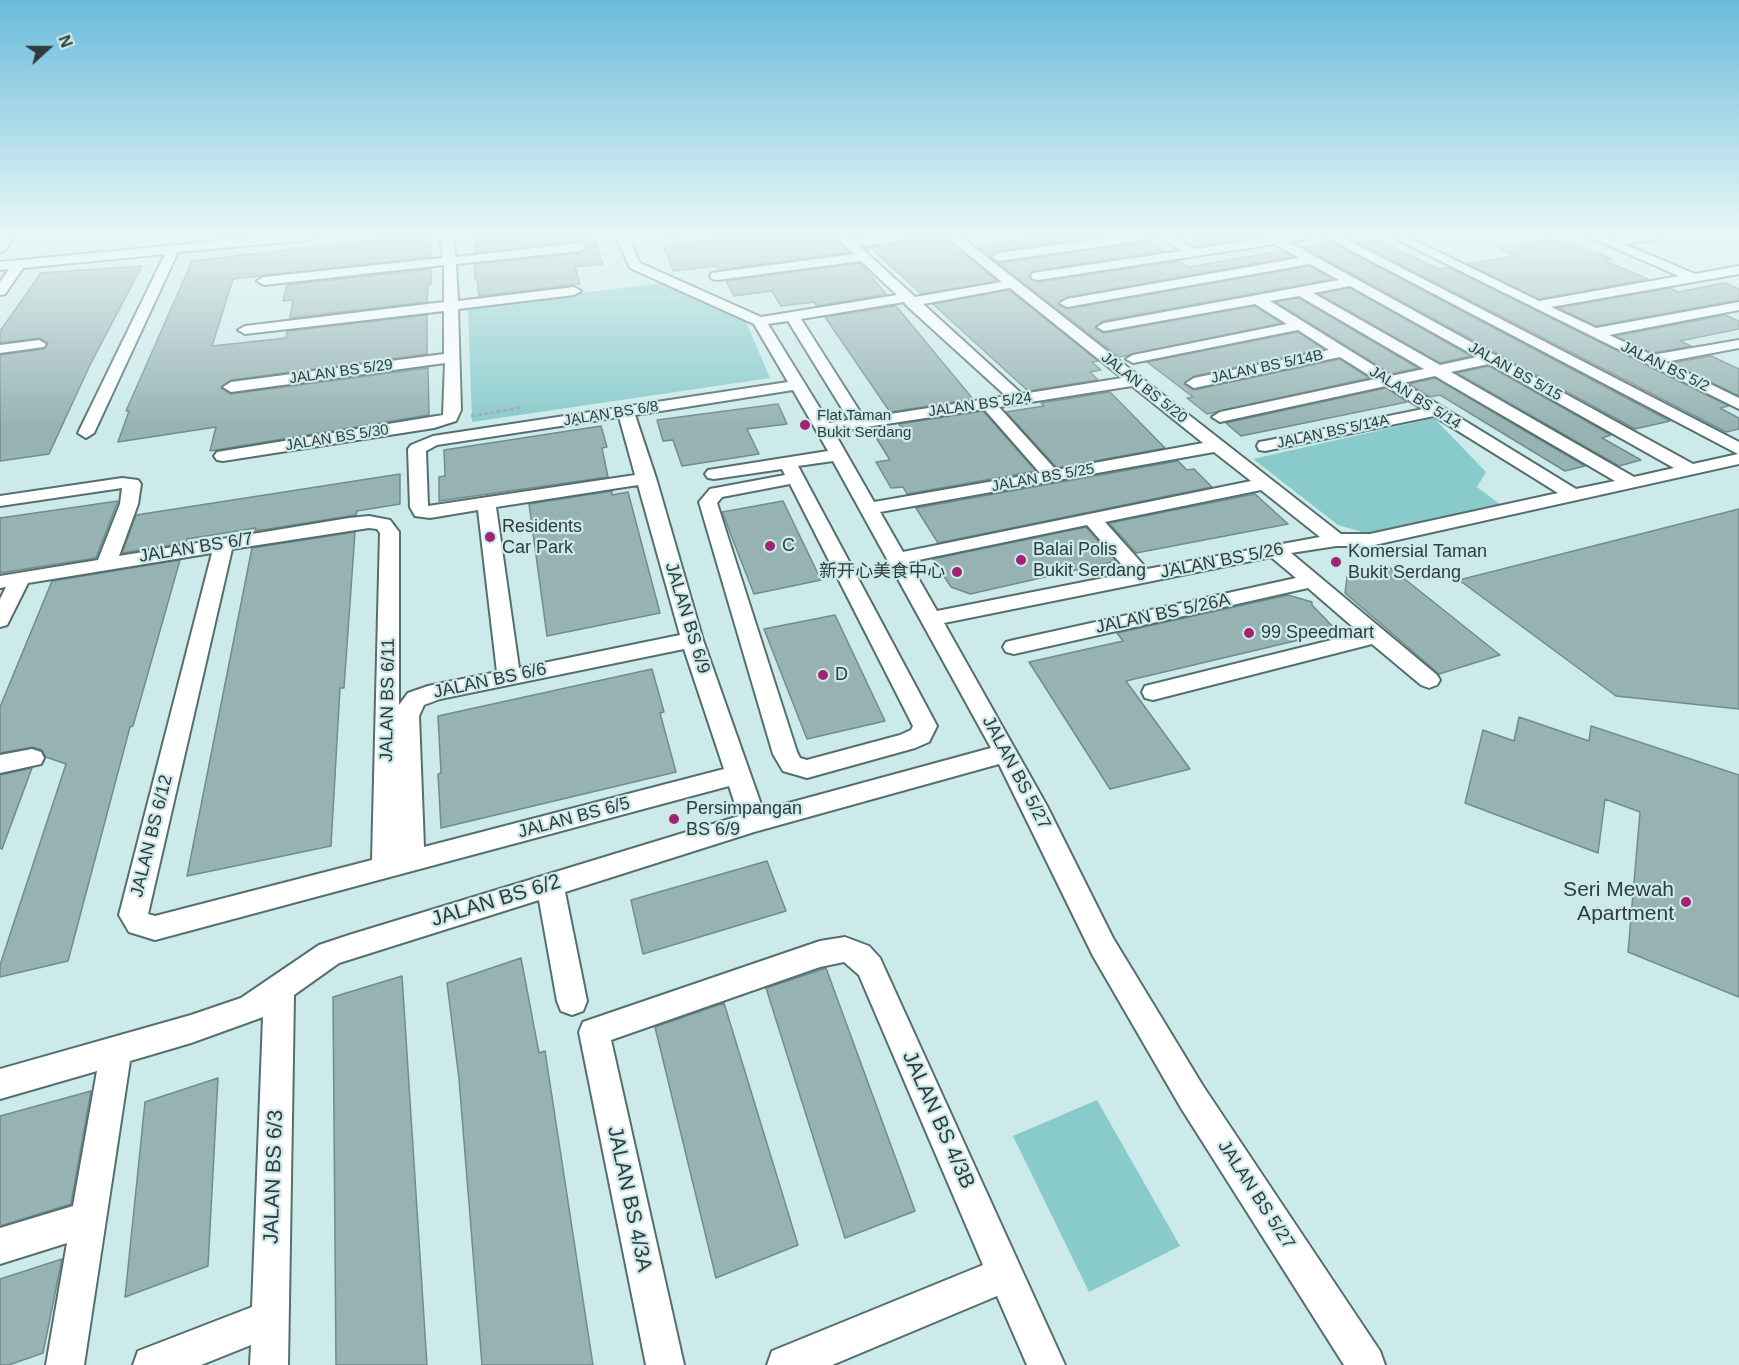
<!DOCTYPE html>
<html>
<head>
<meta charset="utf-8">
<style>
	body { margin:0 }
	#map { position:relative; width:1739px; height:1365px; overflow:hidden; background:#cdeaea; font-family:Arial,sans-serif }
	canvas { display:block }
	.north { position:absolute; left:18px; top:18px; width:60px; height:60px; -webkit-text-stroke:4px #cdeaea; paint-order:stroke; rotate:69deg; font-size:16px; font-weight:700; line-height:24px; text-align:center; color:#303b3c }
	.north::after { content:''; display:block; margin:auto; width:21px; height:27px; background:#303b3c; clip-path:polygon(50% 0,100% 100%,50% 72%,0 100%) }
</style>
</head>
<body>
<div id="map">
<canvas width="1739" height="1365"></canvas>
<div class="north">N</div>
</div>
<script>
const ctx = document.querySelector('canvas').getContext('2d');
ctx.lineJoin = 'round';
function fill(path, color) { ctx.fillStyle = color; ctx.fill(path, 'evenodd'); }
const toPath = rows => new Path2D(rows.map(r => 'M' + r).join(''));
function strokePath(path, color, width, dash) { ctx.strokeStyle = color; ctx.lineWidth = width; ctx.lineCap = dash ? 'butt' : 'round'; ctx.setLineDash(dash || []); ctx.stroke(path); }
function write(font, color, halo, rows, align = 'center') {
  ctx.font = font + ' Arial,"Noto Sans SC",sans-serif'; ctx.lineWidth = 4.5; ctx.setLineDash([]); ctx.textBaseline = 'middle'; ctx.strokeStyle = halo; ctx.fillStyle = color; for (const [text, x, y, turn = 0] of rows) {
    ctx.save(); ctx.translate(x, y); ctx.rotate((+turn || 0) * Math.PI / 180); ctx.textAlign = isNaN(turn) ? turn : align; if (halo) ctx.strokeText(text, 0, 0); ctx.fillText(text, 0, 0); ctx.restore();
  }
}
fill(toPath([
	[1182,236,1283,236,1201,247],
	[662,283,746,322,770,378,472,422,468,307],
	[1434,418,1486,472,1477,487,1501,505,1376,536,1338,525,1253,459],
	[1097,1100,1180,1246,1089,1292,1013,1136]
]), '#89cacb');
const building = toPath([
	[402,236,431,236,431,257,233,279,212,346,286,338,287,331,427,315,427,354,231,380,221,388,231,394,428,368,429,415,210,451,216,427,118,442,129,411,126,411,192,261,402,236],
	[475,236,594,236,603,264,575,267,580,284,479,296,477,279,475,279,475,264,580,253,588,246,580,241,475,253,475,236],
	[747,236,833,236,849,252,719,270,717,266,673,271,663,245,747,236],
	[915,236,944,236,997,281,921,294,871,248,868,251,864,248,907,242,915,236],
	[1043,236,1103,236,998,251,990,256,976,246,1043,236],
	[1552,238,1566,244,1574,243,1612,259,1603,260,1648,279,1539,299,1468,264,1515,256,1498,248,1552,238],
	[1376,239,1438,269,1448,267,1729,406,1720,408,1739,418,1739,429,1726,432,1357,242,1376,239],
	[1149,241,1164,251,1033,271,1029,277,1033,281,1038,282,1179,261,1188,267,1282,251,1293,257,1067,297,1058,304,1067,309,1310,266,1332,279,1103,321,1095,328,1104,333,1255,306,1281,323,1119,357,998,263,1149,241],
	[1331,242,1670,421,1635,429,1303,247,1331,242],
	[860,263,886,294,817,306,814,302,781,306,772,291,734,296,726,281,860,263],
	[142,266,90,365,49,454,0,461,0,355,44,349,48,343,39,338,0,343,0,331,41,273,142,266],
	[431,269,431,284,428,284,427,302,290,318,293,300,283,301,287,285,431,269],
	[1725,283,1739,289,1739,300,1596,326,1558,308,1670,288,1678,292,1725,283],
	[1350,288,1471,356,1440,363,1319,294,1350,288],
	[1009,290,1098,361,1092,362,1101,370,1090,372,1098,380,1028,391,933,304,1009,290],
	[1299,298,1418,368,1391,374,1276,302,1299,298],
	[896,306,973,399,890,412,825,317,896,306],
	[1725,315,1739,321,1739,329,1680,341,1691,346,1652,353,1616,336,1725,315],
	[1298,332,1323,349,1194,376,1184,384,1194,390,1340,359,1369,378,1207,414,1187,398,1193,397,1147,362,1298,332],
	[1711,356,1739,369,1739,396,1672,363,1711,356],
	[1489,366,1611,435,1602,438,1641,460,1619,466,1457,373,1489,366],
	[1435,378,1585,466,1565,471,1440,395,1430,397,1409,384,1435,378],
	[1386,388,1407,402,1241,436,1226,423,1386,388],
	[1110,392,1165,448,1057,468,1006,412,1044,406,1041,403,1110,392],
	[778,404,787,424,747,429,759,454,682,466,673,440,663,441,657,420,778,404],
	[983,411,1036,471,907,494,903,487,891,488,876,462,890,460,875,436,904,432,899,424,983,411],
	[601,426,607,447,602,448,608,477,439,501,439,477,445,476,444,450,601,426],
	[1178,461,1187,470,1194,469,1212,487,938,543,916,508,1178,461],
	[400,474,400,504,357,511,356,515,255,531,256,528,187,539,186,543,122,553,136,515,400,474],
	[612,491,612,495,628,492,660,613,547,636,529,504,612,491],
	[1255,494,1288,524,1136,553,1109,523,1255,494],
	[118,501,96,558,0,573,0,518,118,501],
	[783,501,821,580,754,594,722,512,783,501],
	[1739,509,1739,709,1616,696,1459,580,1739,509],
	[1086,527,1116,561,970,594,951,587,933,559,1086,527],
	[355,532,344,688,340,688,331,846,187,876,252,548,355,532],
	[180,560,133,726,130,727,68,961,0,977,0,965,66,764,46,757,42,750,33,747,0,753,0,707,52,581,180,560],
	[1389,567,1411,584,1500,655,1439,674,1345,593,1347,577,1389,567],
	[1288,595,1312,602,1312,605,1337,631,1126,681,1190,769,1110,789,1029,662,1123,641,1117,633,1288,595],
	[835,615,885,721,807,739,764,629,835,615],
	[652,669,664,712,660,713,676,772,441,828,438,774,441,773,438,716,652,669],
	[1519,717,1589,741,1591,726,1739,775,1739,997,1628,952,1640,812,1605,799,1598,853,1465,803,1483,730,1514,741,1519,717],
	[32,768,2,849,0,848,0,775,32,768],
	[767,861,786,911,643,954,631,900,767,861],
	[521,958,539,1053,545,1051,593,1365,482,1365,459,1079,447,983,521,958],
	[826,968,915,1211,845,1238,766,988,826,968],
	[402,976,427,1365,336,1365,333,997,402,976],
	[724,1003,798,1245,716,1278,655,1027,724,1003],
	[218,1078,208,1266,125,1297,145,1102,218,1078],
	[91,1091,71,1204,0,1226,0,1116,91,1091],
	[62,1259,43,1353,9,1365,0,1365,0,1279,62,1259]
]);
fill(building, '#96b2b2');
strokePath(building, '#718c8c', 1.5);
const minor = toPath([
	[3,236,15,236,4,251,0,252,0,240,3,236],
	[270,236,315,236,309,240,178,252,94,433,86,438,78,433,165,254,23,268,5,294,0,295,0,282,9,269,0,270,0,262,270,236],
	[440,236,452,236,456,257,580,243,586,247,580,251,456,264,458,301,574,287,581,291,574,295,458,309,461,410,456,421,434,428,223,461,217,460,214,456,217,452,223,451,443,415,445,363,231,392,223,387,231,382,444,354,444,311,245,334,238,330,245,326,444,302,444,265,264,285,257,281,264,277,443,258,440,236],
	[616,236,628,236,640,263,761,317,897,295,861,261,717,280,712,279,710,276,712,273,854,254,835,236,848,236,852,240,880,236,913,236,907,240,859,246,915,297,1002,282,946,236,960,236,1341,534,1370,534,1558,493,1434,416,1265,451,1259,450,1257,446,1259,442,1265,441,1423,409,1386,386,1220,422,1212,417,1220,412,1375,379,1340,357,1194,388,1186,383,1194,378,1329,350,1298,330,1133,363,1126,359,1133,355,1287,324,1255,304,1104,331,1097,327,1104,323,1339,280,1310,264,1067,307,1060,303,1067,299,1299,258,1275,244,1038,280,1033,279,1031,276,1033,273,1181,251,1159,236,1174,236,1195,249,1276,236,1311,236,1309,239,1289,242,1693,464,1738,454,1324,236,1340,236,1739,442,1739,464,1370,546,1336,546,1291,553,1437,675,1440,680,1437,685,1429,688,1421,685,1372,644,1153,700,1145,698,1142,692,1145,686,1360,633,1308,588,1014,654,1006,652,1003,647,1006,642,1014,640,1296,578,1271,557,944,623,1047,806,1113,938,1203,1086,1380,1351,1385,1365,1344,1365,1181,1108,1093,956,999,764,754,832,565,892,587,1001,583,1011,572,1015,561,1011,557,1001,539,900,339,963,294,995,288,1365,250,1365,251,1345,201,1365,133,1365,138,1351,252,1307,263,1017,191,1043,130,1061,84,1365,46,1365,67,1243,0,1264,0,1228,73,1206,97,1071,0,1099,0,1069,191,1015,241,998,319,945,349,935,739,816,729,786,155,940,129,932,119,915,212,553,28,583,7,625,0,627,0,599,6,587,0,588,0,576,98,560,120,504,122,488,0,506,0,496,122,478,138,480,141,484,138,504,119,556,349,518,369,516,390,520,399,532,399,705,408,693,428,686,497,672,478,510,430,518,415,516,410,507,408,449,411,445,433,436,788,382,754,324,630,268,616,236],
	[1350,286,1477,357,1440,365,1313,293,1350,286],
	[1010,288,1122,378,1022,394,923,304,1010,288],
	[1299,296,1424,369,1391,376,1270,301,1299,296],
	[904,302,906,305,1006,396,864,418,801,319,904,302],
	[788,321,849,420,829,423,768,324,788,321],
	[1489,364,1674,468,1634,477,1451,372,1489,364],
	[1435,376,1615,481,1576,489,1403,383,1435,376],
	[1132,386,1203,443,1056,470,999,407,1132,386],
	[793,390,828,451,708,470,705,474,708,478,714,479,782,469,785,475,710,489,699,502,773,754,783,771,807,778,915,748,929,742,937,726,798,466,833,461,991,748,763,810,703,640,656,478,635,415,793,390],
	[984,409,1040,473,874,502,834,432,984,409],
	[619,417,635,475,428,506,426,451,437,445,619,417],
	[1214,452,1251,481,903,552,880,512,1214,452],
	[790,484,913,726,911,730,900,735,807,760,800,758,797,752,717,503,722,497,790,484],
	[638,485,680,635,519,668,496,507,638,485],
	[1261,490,1320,537,1147,569,1105,522,1261,490],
	[1087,525,1129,573,937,611,909,562,1087,525],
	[369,528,377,529,380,533,372,860,155,916,148,914,232,549,369,528],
	[684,649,724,769,424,847,419,716,424,705,440,699,684,649],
	[667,236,681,236,675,240,667,236],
	[1120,236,1153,236,1147,240,998,261,992,257,998,253,1120,236],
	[1390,236,1406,236,1539,301,1679,276,1587,236,1604,236,1611,239,1630,236,1659,236,1653,240,1624,244,1695,274,1739,266,1739,274,1551,307,1596,328,1739,302,1739,310,1609,335,1652,355,1739,340,1739,348,1665,362,1739,398,1739,409,1390,236],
	[39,340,46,344,44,347,0,353,0,345,39,340],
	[32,749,41,752,44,758,41,764,0,773,0,755,32,749],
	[845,937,869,946,880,958,1065,1365,1027,1365,997,1296,832,1365,767,1365,772,1351,983,1265,859,975,844,962,820,967,611,1040,684,1365,646,1365,579,1032,583,1022,820,941,845,937]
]);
strokePath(minor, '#556f6f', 4);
strokePath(toPath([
	[471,416,519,408,520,412]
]), '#96adae', 3, [4.5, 2]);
fill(minor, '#fff');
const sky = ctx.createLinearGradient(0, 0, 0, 427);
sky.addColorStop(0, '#6abcdc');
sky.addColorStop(0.55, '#e8f6f6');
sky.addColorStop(1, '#e8f6f600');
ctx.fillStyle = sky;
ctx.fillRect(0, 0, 1739, 427);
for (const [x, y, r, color] of [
	[805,425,6,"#a32373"],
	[490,537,6,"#a32373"],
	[770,546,6,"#a32373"],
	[1021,560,6,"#a32373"],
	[1336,562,6,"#a32373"],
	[957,572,6,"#a32373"],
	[1249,633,6,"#a32373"],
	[823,675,6,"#a32373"],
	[674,819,6,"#a32373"],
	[1686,902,6,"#a32373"]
]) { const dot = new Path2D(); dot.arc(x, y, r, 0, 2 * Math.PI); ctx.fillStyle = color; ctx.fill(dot); strokePath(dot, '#cdeaea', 2); }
write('15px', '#303b3c', '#cdeaea', [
	["JALAN BS 5/14B",1267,367,-12],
	["JALAN BS 5/2",1665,367,26],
	["JALAN BS 5/29",341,372,-8],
	["JALAN BS 5/15",1515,372,29],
	["JALAN BS 5/20",1144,388,38],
	["JALAN BS 5/14",1415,398,32],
	["JALAN BS 5/24",980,405,-8],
	["JALAN BS 6/8",611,414,-9],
	["JALAN BS 5/14A",1333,432,-12],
	["JALAN BS 5/30",337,438,-9],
	["JALAN BS 5/25",1043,478,-10]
]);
write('15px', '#303b3c', '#cdeaea', [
	["Flat Taman",817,416],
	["Bukit Serdang",817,433]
], 'left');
write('18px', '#303b3c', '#cdeaea', [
	["Residents",502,527],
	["Car Park",502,548],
	["C",782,546],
	["Balai Polis",1033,550],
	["Bukit Serdang",1033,571],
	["Komersial Taman",1348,552],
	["Bukit Serdang",1348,573],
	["新开心美食中心",945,572,"right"],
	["99 Speedmart",1261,633],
	["D",835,675],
	["Persimpangan",686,809],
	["BS 6/9",686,830]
], 'left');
write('18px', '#303b3c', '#cdeaea', [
	["JALAN BS 6/7",196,548,-9],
	["JALAN BS 5/26",1222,561,-11],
	["JALAN BS 5/26A",1163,614,-12],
	["JALAN BS 6/9",687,618,73],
	["JALAN BS 6/6",490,681,-12],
	["JALAN BS 6/11",388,700,-89],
	["JALAN BS 5/27",1016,773,62],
	["JALAN BS 6/5",574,818,-15],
	["JALAN BS 6/12",152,836,-76],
	["JALAN BS 5/27",1256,1195,57]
]);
write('21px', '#303b3c', '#cdeaea', [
	["Seri Mewah",1674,890],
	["Apartment",1674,914]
], 'right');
write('21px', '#303b3c', '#cdeaea', [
	["JALAN BS 6/2",496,901,-17],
	["JALAN BS 4/3B",938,1120,66],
	["JALAN BS 6/3",274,1177,-88],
	["JALAN BS 4/3A",629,1199,78]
]);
</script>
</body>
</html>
